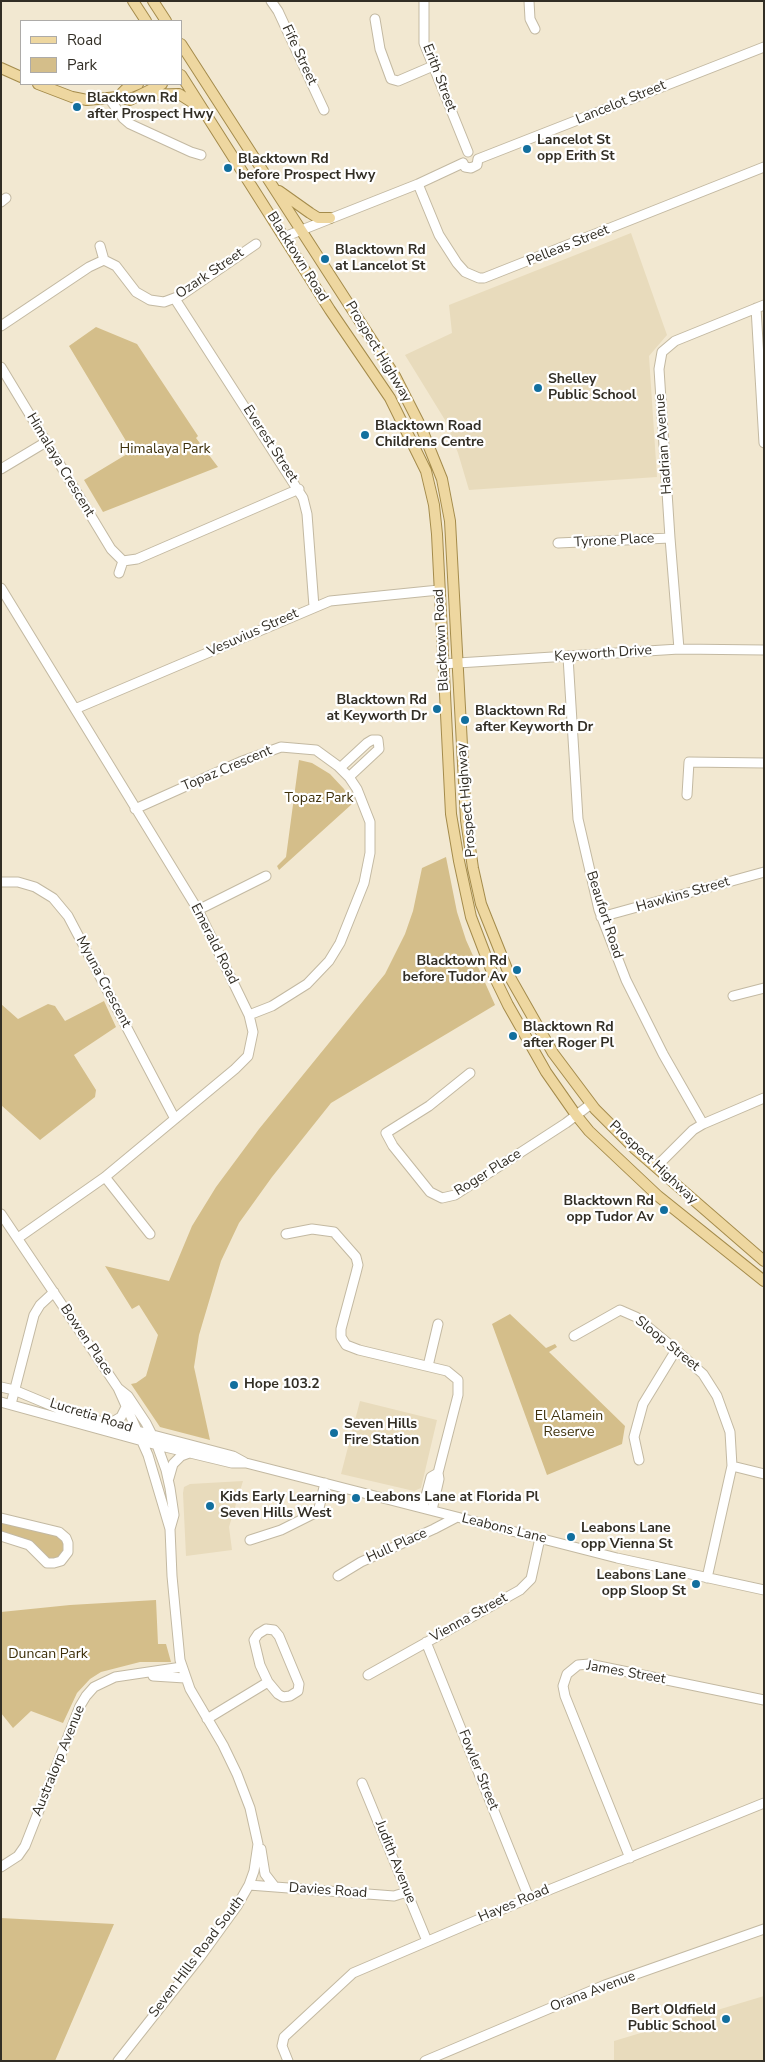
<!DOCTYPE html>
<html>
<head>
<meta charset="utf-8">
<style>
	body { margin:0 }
	#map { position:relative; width:765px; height:2062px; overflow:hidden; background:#f2e8d1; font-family:"Nunito Sans",sans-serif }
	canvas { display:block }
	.frame { position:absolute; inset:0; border:2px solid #322e25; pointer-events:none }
	.legend { position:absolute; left:20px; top:20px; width:162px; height:65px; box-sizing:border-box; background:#fff; border:1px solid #adaba8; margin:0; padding:6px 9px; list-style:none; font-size:15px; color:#322e25 }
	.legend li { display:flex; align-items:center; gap:10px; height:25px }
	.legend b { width:25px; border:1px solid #adaba8 }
</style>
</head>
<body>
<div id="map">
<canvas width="765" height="2062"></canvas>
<div class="frame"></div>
<ul class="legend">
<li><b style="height:6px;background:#eed7a0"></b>Road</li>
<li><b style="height:14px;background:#d4be8a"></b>Park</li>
</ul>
</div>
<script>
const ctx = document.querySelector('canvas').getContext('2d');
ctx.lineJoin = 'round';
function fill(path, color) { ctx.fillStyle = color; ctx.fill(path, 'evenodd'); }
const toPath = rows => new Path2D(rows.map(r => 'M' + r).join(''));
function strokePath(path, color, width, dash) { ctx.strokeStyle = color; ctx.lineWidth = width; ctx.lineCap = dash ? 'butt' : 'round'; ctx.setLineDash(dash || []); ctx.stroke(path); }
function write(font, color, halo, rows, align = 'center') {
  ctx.font = font + ' "Nunito Sans",sans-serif'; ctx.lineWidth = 4.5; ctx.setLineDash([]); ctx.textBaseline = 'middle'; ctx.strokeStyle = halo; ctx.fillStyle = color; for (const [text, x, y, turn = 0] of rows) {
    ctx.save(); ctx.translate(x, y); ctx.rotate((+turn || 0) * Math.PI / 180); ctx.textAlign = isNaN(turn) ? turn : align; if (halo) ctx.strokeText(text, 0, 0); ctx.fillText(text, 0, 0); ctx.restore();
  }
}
fill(toPath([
	[631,233,667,335,649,356,657,477,469,490,458,453,445,420,405,355,452,333,449,305],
	[360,1401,437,1420,421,1488,414,1491,341,1474],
	[243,1481,229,1527,232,1550,186,1556,183,1493,184,1487,190,1484],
	[764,1996,764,2061,614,2061,614,2041]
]), '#e8dbbc');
fill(toPath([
	[96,327,137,344,198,436,196,438,218,467,103,512,84,480,132,451,69,346],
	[299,760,312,763,330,774,344,789,352,804,279,870,277,866,286,857],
	[446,857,457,912,466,940,495,1005,331,1103,272,1177,239,1223,221,1261,199,1335,194,1367,210,1440,160,1427,131,1384,136,1383,146,1376,158,1335,139,1305,132,1309,105,1266,169,1281,192,1226,216,1187,259,1129,385,974,405,934,413,911,422,868],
	[104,1001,116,1027,74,1055,96,1090,95,1097,40,1140,1,1105,1,1004,18,1019,48,1004,55,1006,65,1021],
	[510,1314,546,1348,555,1344,557,1347,549,1352,625,1426,622,1444,547,1475,492,1324],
	[1,1521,62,1537,66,1548,58,1558,50,1559,27,1540,1,1532],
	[156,1600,158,1644,166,1644,171,1662,140,1662,101,1672,90,1679,77,1693,63,1723,31,1711,13,1728,1,1713,1,1612,70,1605],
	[1,1918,114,1924,55,2061,1,2061]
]), '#d4be8a');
const minor = toPath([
	[271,1,278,11,324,110],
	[424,1,424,43,468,152],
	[529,1,530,19,535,29],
	[375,19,380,49,391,79,398,81,433,66],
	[109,98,123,118,130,124,191,152,201,155],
	[478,159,764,47],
	[463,163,465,167,471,168,477,165,478,159],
	[418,184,439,235,457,263,465,272,479,278,484,278,764,167],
	[1,202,6,198],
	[284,237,418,184,463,163],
	[100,246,104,260,116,266,136,292,150,300,164,302,180,296,256,244],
	[175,299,303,498,307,514,314,607],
	[756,308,764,443],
	[1,326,89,267,104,260],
	[1,367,111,549,123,561,119,573],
	[1,469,46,442],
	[558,543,670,538],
	[123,561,137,559,299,489],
	[1,588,198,910,249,1015,253,1032,248,1056,235,1069,105,1177,18,1238],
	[679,649,670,538,659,369,662,352,675,341,764,305],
	[568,657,578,819,599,910,626,980,663,1054,703,1124],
	[442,664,679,649,764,650],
	[75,709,330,601,439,590],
	[340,768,367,743,372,740,378,740,379,749,349,777],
	[687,795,689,762,764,763],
	[135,809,240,762,281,747,316,750,338,766,349,777,357,789,370,822,370,853,364,883,340,943,329,961,307,984,272,1006,249,1015],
	[1,882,18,882,35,887,53,898,68,916,175,1119],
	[198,910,266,876],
	[601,917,764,872],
	[733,996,764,988],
	[470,1073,429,1106,386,1133,393,1146,430,1192,442,1198,455,1195,566,1123,591,1104],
	[656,1167,693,1130,703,1124,764,1098],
	[105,1177,150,1234],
	[1,1214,118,1388,148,1455,170,1529],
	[286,1234,312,1229,334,1232,356,1257,358,1265,356,1273,341,1329,341,1337,346,1345,359,1350,447,1371,458,1380,458,1395,438,1473,439,1479,432,1510],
	[574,1336,620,1310,636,1317,676,1350,703,1374,717,1396,730,1432,732,1466,707,1578],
	[428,1366,438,1324],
	[1,1387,14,1390,69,1413,233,1456,244,1462],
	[1,1402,157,1445,232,1463,246,1463,617,1558,764,1590],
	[11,1404,34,1315,40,1305,54,1292],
	[109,1424,121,1417,126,1407],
	[639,1460,634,1437,643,1404,676,1350],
	[732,1466,764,1474],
	[169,1478,173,1464,181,1456,189,1453],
	[423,1507,431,1477,438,1473],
	[1,1518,59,1532,66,1538,68,1543,68,1552,61,1561,54,1563,47,1563,29,1545,1,1536],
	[250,1540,281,1530,315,1513,319,1508,325,1483],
	[338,1576,361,1562,434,1529,457,1517],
	[266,1629,274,1630,279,1636,299,1684,298,1691,290,1696,283,1697,278,1694,268,1682,260,1665,254,1640,258,1634,266,1629],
	[426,1642,529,1898],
	[368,1675,520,1590,531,1579,540,1538],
	[153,1676,185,1678],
	[207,1719,268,1682],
	[362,1783,427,1941],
	[261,1849,265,1874,275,1887],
	[630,1858,565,1696,563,1686,567,1674,578,1665,589,1664,764,1700],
	[1,1867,18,1856,25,1846,80,1706,86,1696,94,1687,115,1677,182,1667],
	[249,1885,394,1896,407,1892],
	[118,2061,200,1957,237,1906,249,1885,254,1871,258,1844,250,1808,237,1774,223,1745,190,1689,180,1660,172,1576,170,1529,174,1515,170,1488,166,1470,157,1445,146,1423,128,1396,118,1388],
	[288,2061,282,2046,284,2037,353,1973,529,1898,764,1803],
	[425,2061,605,1985,764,1929]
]);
const major = toPath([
	[133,1,146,21],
	[153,1,166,21],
	[181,44,395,376,421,427,442,479,450,521,466,820,473,868,481,904,511,979,553,1053,595,1109,635,1149,764,1261],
	[1,68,21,77],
	[181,75,330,310,390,398,426,471,434,505,437,534,451,814,459,861,471,917,492,972,508,1005,546,1072,576,1115,589,1131,658,1196,764,1281],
	[38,84,72,97,87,100,118,97,130,100,162,84],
	[142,95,179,94,201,108],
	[118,97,126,89,138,84],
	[279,191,310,213,318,218,330,218]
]);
strokePath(minor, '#c3b9a2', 11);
strokePath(major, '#a48b4b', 12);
strokePath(minor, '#fff', 9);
strokePath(major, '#eed7a0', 10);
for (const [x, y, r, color] of [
	[77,107,5,"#126f9e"],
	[527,149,5,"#126f9e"],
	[228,168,5,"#126f9e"],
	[325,259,5,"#126f9e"],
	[538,388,5,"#126f9e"],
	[365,435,5,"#126f9e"],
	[437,709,5,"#126f9e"],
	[465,720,5,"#126f9e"],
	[517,970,5,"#126f9e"],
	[513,1036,5,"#126f9e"],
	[664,1210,5,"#126f9e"],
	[234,1385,5,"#126f9e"],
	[334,1433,5,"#126f9e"],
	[356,1498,5,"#126f9e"],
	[210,1506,5,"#126f9e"],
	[571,1537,5,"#126f9e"],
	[696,1584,5,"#126f9e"],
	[726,2019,5,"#126f9e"]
]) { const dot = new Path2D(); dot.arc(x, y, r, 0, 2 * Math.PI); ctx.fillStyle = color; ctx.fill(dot); strokePath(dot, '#fff', 2); }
write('14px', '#322e25', '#fff', [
	["Fife Street",299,55,65],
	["Erith Street",439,78,69],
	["Lancelot Street",621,103,-22],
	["Pelleas Street",568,246,-22],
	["Blacktown Road",297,257,58],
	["Ozark Street",210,274,-34],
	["Prospect Highway",378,352,59],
	["Everest Street",270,444,57],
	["Hadrian Avenue",664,444,-94],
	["Himalaya Crescent",60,465,59],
	["Tyrone Place",614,541,-3],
	["Vesuvius Street",253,633,-24],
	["Blacktown Road",442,640,-93],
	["Keyworth Drive",603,654,-4],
	["Topaz Crescent",227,769,-23],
	["Prospect Highway",467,800,-95],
	["Hawkins Street",683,895,-16],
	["Beaufort Road",604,915,72],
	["Emerald Road",214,944,63],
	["Myuna Crescent",103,982,62],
	["Prospect Highway",653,1163,43],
	["Roger Place",488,1173,-32],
	["Bowen Place",86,1340,56],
	["Sloop Street",667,1344,39],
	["Lucretia Road",91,1416,17],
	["Leabons Lane",504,1529,14],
	["Hull Place",397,1546,-24],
	["Vienna Street",469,1618,-29],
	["James Street",626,1673,10],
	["Australorp Avenue",59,1761,-68],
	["Fowler Street",478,1770,68],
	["Judith Avenue",395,1862,68],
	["Davies Road",328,1891,4],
	["Hayes Road",514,1904,-23],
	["Seven Hills Road South",197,1957,-53],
	["Orana Avenue",593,1992,-21]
]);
write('bold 14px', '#322e25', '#fff', [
	["Blacktown Rd",87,99],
	["after Prospect Hwy",87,115],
	["Lancelot St",537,141],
	["opp Erith St",537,157],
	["Blacktown Rd",238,160],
	["before Prospect Hwy",238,176],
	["Blacktown Rd",335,251],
	["at Lancelot St",335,267],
	["Shelley",548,380],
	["Public School",548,396],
	["Blacktown Road",375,427],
	["Childrens Centre",375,443],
	["Blacktown Rd",427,701,"right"],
	["at Keyworth Dr",427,717,"right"],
	["Blacktown Rd",475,712],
	["after Keyworth Dr",475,728],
	["Blacktown Rd",507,962,"right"],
	["before Tudor Av",507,978,"right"],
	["Blacktown Rd",523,1028],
	["after Roger Pl",523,1044],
	["Blacktown Rd",654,1202,"right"],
	["opp Tudor Av",654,1218,"right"],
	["Hope 103.2",244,1385],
	["Seven Hills",344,1425],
	["Fire Station",344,1441],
	["Kids Early Learning",220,1498],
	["Seven Hills West",220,1514],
	["Leabons Lane at Florida Pl",366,1498],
	["Leabons Lane",581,1529],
	["opp Vienna St",581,1545],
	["Leabons Lane",686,1576,"right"],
	["opp Sloop St",686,1592,"right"],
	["Bert Oldfield",716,2011,"right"],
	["Public School",716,2027,"right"]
], 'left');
write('14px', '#3e300a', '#fff', [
	["Himalaya Park",165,450],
	["Topaz Park",319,799],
	["El Alamein",569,1417],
	["Reserve",569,1433],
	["Duncan Park",48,1655]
]);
</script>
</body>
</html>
